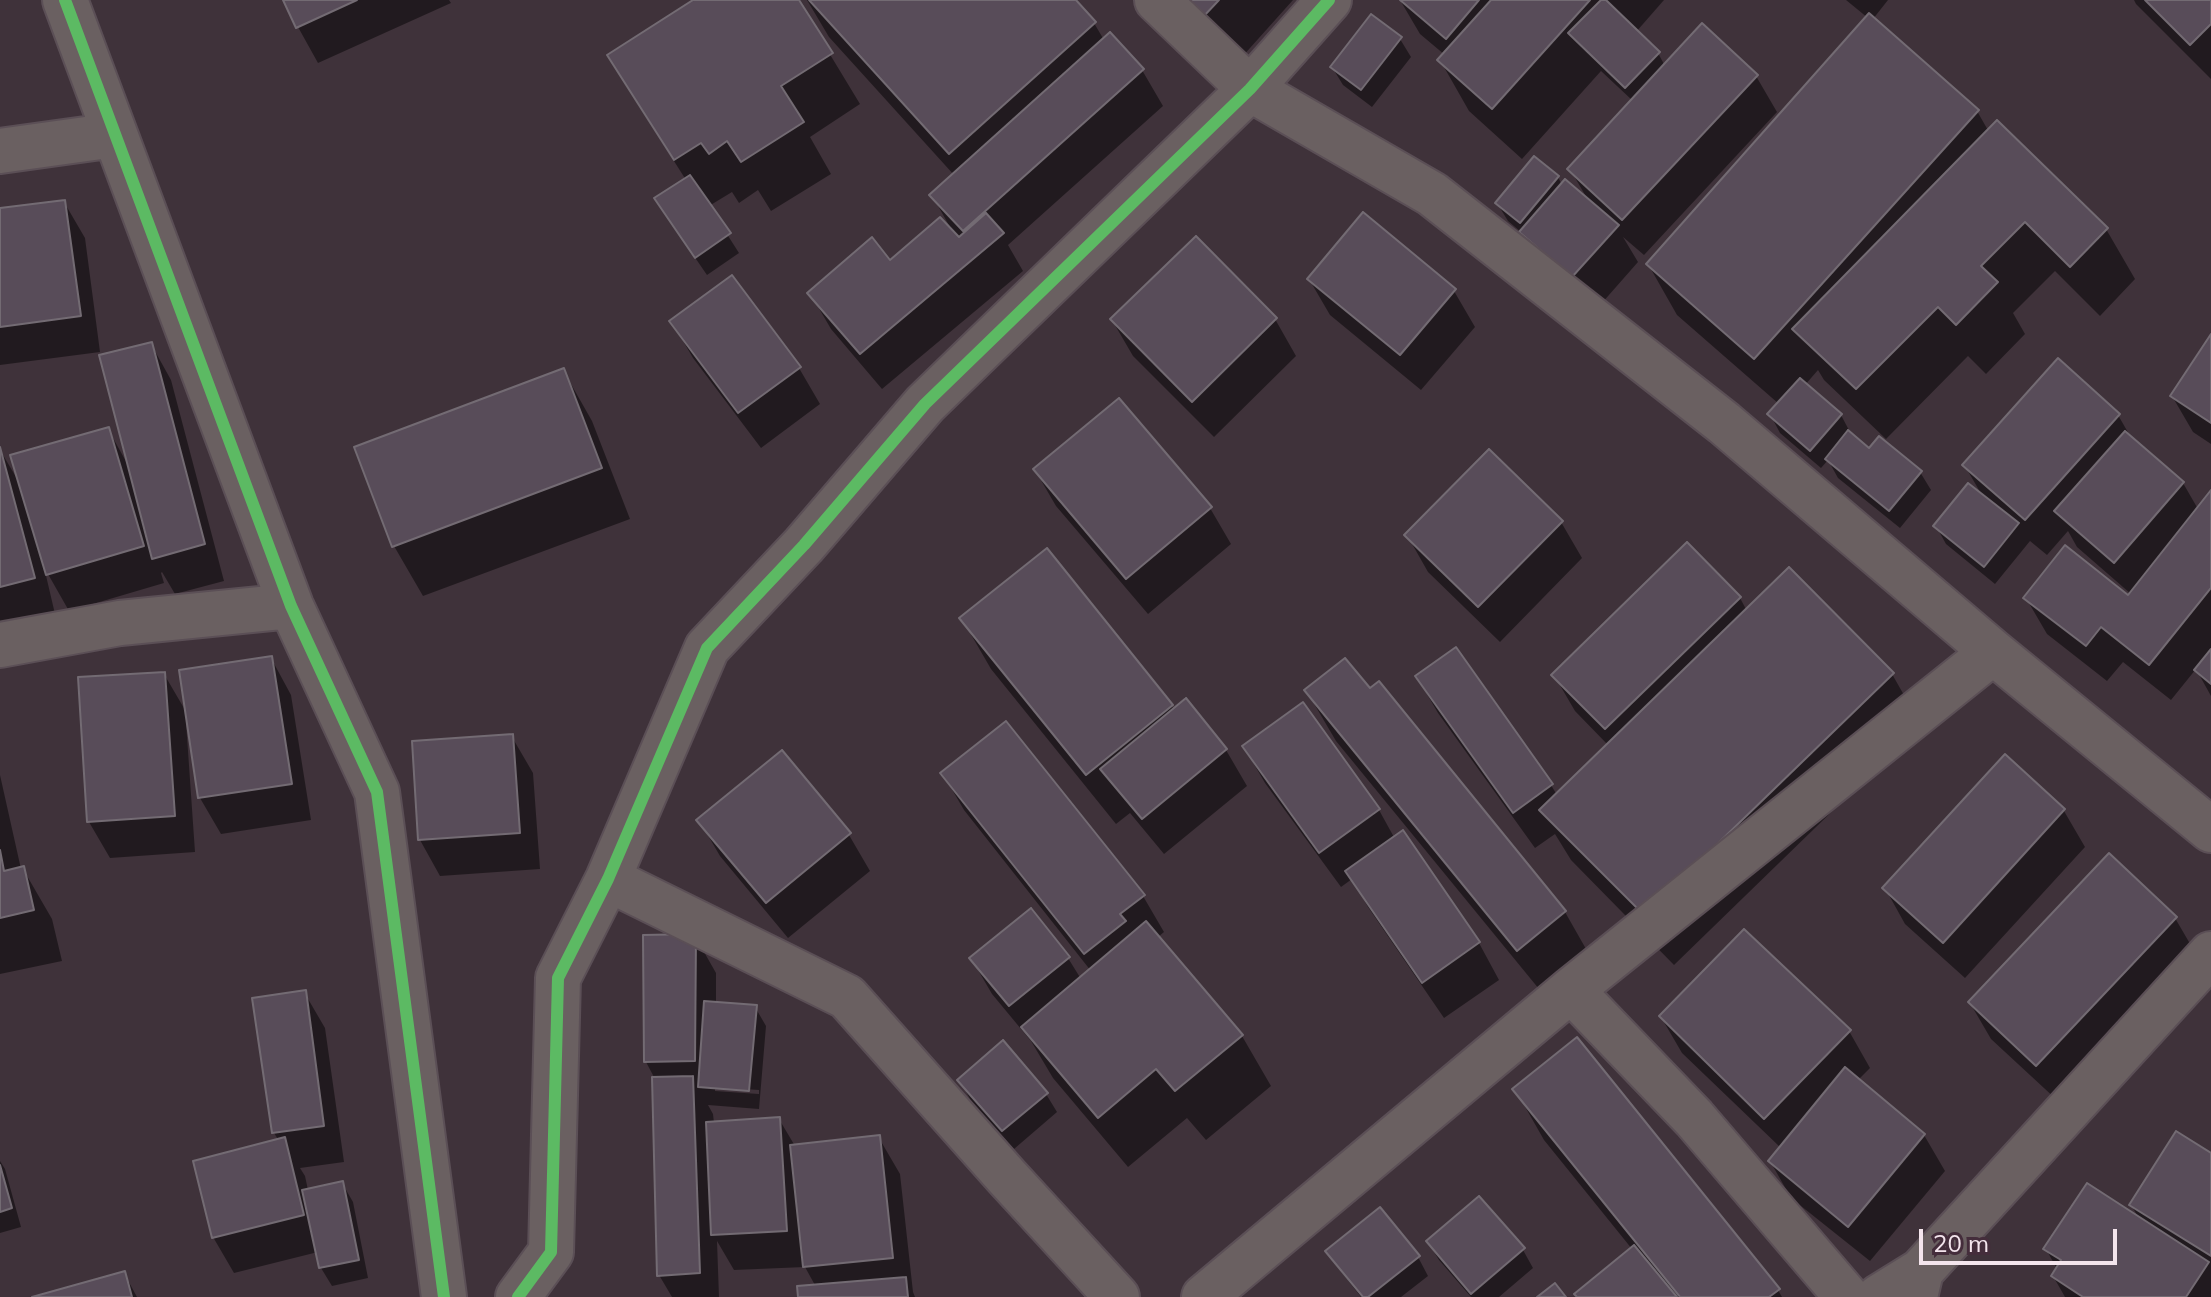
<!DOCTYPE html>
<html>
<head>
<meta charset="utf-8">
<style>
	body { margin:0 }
	#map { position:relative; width:2211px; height:1297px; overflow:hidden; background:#3f323a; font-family:Mulish,sans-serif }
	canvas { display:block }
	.scale { position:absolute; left:1919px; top:1229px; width:198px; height:36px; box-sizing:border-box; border:4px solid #f4e5ed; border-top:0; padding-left:10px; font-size:24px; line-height:28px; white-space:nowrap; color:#f4e5ed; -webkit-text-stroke:6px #442d3b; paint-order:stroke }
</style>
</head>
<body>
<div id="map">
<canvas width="2211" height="1297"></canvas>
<div class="scale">20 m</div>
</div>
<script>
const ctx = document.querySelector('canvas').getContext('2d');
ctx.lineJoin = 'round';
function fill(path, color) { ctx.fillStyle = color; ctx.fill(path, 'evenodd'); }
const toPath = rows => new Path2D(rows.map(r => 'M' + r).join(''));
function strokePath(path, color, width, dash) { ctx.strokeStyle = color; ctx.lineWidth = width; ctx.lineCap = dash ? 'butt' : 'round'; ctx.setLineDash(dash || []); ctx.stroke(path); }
fill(toPath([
	[285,0,449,0,451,3,318,63,298,27],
	[697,0,797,0,860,104,810,137,831,174,771,211,758,190,739,203,732,192,709,206,739,253,707,275,667,217,686,180,639,106,610,55],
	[807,0,1073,0,1094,23,1104,40,1142,70,1163,106,1008,245,1023,271,882,389,831,329,810,293,889,263,951,229,932,195,954,175,829,37],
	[1168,0,1293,0,1233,67],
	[1400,0,1664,0,1636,32,1658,53,1665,66,1756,76,1777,112,1644,255,1623,237,1638,262,1594,312,1542,269,1521,232,1508,221,1497,203,1534,158,1558,177,1562,185,1588,200,1570,169,1633,101,1601,71,1522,159,1469,111,1440,60,1445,55,1420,34],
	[1846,0,1888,0,1873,19,1977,111,1989,132,2106,229,2135,279,2100,316,2055,271,2013,313,2025,334,1986,374,1968,356,1886,439,1824,380,1818,370,1805,385,1841,415,1851,434,1869,450,1920,472,1931,490,1900,528,1838,478,1828,460,1821,468,1780,433,1770,414,1779,404,1677,315,1648,264,1868,18],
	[2134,0,2211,0,2211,79,2136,4],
	[1400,39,1411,57,1372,107,1343,85,1332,67],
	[64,202,85,238,100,352,0,365,0,210],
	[1309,279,1454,291,1475,327,1421,390,1330,315],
	[1275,319,1296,356,1214,437,1133,356,1112,320],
	[672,322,799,368,820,404,761,448,693,358],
	[2211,337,2211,444,2193,432,2172,396],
	[151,344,171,380,224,581,175,594,162,572,161,573,164,583,69,611,44,567,55,614,0,629,0,450,19,482,108,429,128,465],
	[563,370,592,421,630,519,423,596,394,546],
	[2118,415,2133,441,2183,483,2198,509,2211,493,2211,696,2196,669,2171,700,2123,662,2107,681,2047,634,2026,598,2128,597,2131,594,2077,547,2068,531,2047,555,2030,541,1995,584,1946,544,1936,526,1983,497,1965,466],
	[1035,470,1210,508,1231,544,1148,614,1056,506],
	[1561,522,1582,558,1500,642,1428,572,1407,535],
	[1740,598,1747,611,1892,674,1921,725,1674,965,1571,860,1555,834,1535,848,1438,713,1417,677,1551,785,1557,795,1608,745,1575,711,1554,675],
	[962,619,1172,706,1174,710,1226,750,1247,786,1164,854,1130,813,1116,824,991,669],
	[271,658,291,695,311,820,221,834,200,798,189,722,186,722,195,852,110,858,89,822,164,674,188,715],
	[1379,684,1565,912,1594,963,1548,1000,1336,741,1306,690,1370,691],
	[512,737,533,773,540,869,440,876,420,840],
	[1244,747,1379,810,1395,839,1403,833,1479,943,1499,980,1444,1018,1368,907,1352,879,1341,887,1265,783],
	[781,753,849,835,870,871,788,938,720,856,699,820],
	[2005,757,2064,811,2085,847,1965,978,1905,924,1885,888],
	[943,774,1143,896,1164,932,1158,937,1242,1036,1271,1086,1206,1140,1187,1118,1128,1167,1053,1078,1031,1041,992,994,971,958,1068,958,1081,979,1091,971,964,810],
	[0,775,21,869,23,869,52,919,62,961,0,974],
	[2175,918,2196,954,2058,1101,1991,1039,1970,1003],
	[695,936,716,973,716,1004,755,1007,766,1026,759,1109,708,1105,713,1114,714,1123,779,1119,795,1146,879,1138,900,1174,913,1292,915,1297,800,1297,816,1287,805,1267,734,1270,717,1241,719,1297,672,1297,659,1275,655,1079,646,1062],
	[715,1087,759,1090,759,1094,715,1091],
	[304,992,325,1028,344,1162,300,1168,305,1176,308,1190,342,1183,353,1202,368,1278,332,1286,321,1268,318,1252,234,1273,213,1237,279,1141,274,1133],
	[1661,1017,1849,1031,1870,1068,1858,1080,1924,1135,1945,1171,1870,1261,1791,1198,1770,1161,1781,1148,1682,1053],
	[960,1080,1046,1094,1057,1112,1014,1149,970,1099],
	[1515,1089,1778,1290,1782,1297,1579,1297,1632,1249,1544,1140],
	[2211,1155,2211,1297,2065,1297,2053,1276,2057,1269,2046,1249,2140,1220,2131,1205],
	[0,1161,5,1169,21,1227,0,1233],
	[1428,1242,1523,1250,1533,1268,1499,1297,1471,1297,1439,1260],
	[1328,1251,1418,1257,1428,1276,1401,1297,1361,1297,1339,1269],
	[124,1273,137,1297,39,1297]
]), '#0007');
const building = toPath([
	[283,0,357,0,296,28,283,0],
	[693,0,799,0,833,53,781,86,804,122,741,162,727,141,709,154,701,143,674,160,607,55,693,0],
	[809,0,1076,0,1096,22,949,154,809,0],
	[1184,0,1219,0,1203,17,1184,0],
	[1400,0,1479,0,1446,39,1400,0],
	[1491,0,1590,0,1492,109,1437,60,1491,0],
	[1601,0,1606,0,1660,52,1625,88,1568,33,1601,0],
	[2145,0,2211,0,2211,24,2190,45,2145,0],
	[1869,13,1979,110,1754,359,1646,264,1869,13],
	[1371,14,1402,37,1361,90,1330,67,1371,14],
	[1702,23,1758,75,1622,220,1567,169,1702,23],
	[1110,32,1144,69,963,231,929,195,1110,32],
	[1997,120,2108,228,2070,267,2025,222,1981,266,1998,282,1956,325,1938,307,1856,389,1792,329,1997,120],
	[1534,156,1559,176,1520,223,1495,203,1534,156],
	[690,175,731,233,695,258,654,198,690,175],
	[1565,179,1619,225,1572,277,1519,232,1565,179],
	[65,200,81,316,0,327,0,208,65,200],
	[1363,212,1456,289,1400,355,1307,279,1363,212],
	[986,213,1004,233,860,354,807,293,872,237,890,260,940,217,959,237,986,213],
	[1196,236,1277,318,1192,402,1110,319,1196,236],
	[732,275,801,367,738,413,669,321,732,275],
	[2211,334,2211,423,2170,396,2211,334],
	[152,342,205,544,152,559,99,355,152,342],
	[2058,358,2120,414,2025,520,1962,465,2058,358],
	[564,368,602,468,392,547,354,447,564,368],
	[1800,378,1842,414,1810,451,1767,414,1800,378],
	[1119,398,1212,507,1126,579,1033,469,1119,398],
	[109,427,144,546,46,575,10,455,109,427],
	[1848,430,1869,448,1879,436,1922,471,1889,511,1825,459,1848,430],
	[2125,431,2184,482,2114,563,2054,511,2125,431],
	[0,447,35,578,0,587,0,447],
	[1489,449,1563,521,1478,607,1404,535,1489,449],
	[1968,483,2019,523,1984,567,1933,526,1968,483],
	[2211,490,2211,588,2149,665,2101,627,2086,646,2023,598,2065,545,2128,595,2211,490],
	[1687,542,1741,597,1605,729,1551,675,1687,542],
	[1047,548,1173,705,1086,775,959,618,1047,548],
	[1789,567,1894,673,1644,915,1539,810,1789,567],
	[1456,647,1553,784,1513,813,1415,676,1456,647],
	[2211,649,2211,684,2194,670,2211,649],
	[272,656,292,784,198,798,179,670,272,656],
	[1345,658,1370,688,1379,681,1566,911,1517,951,1304,690,1345,658],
	[165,672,175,816,87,822,78,677,165,672],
	[1186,698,1227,749,1142,819,1100,769,1186,698],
	[1303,702,1380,809,1319,853,1242,746,1303,702],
	[1006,721,1145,895,1120,914,1126,921,1084,954,940,773,1006,721],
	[513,734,520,833,418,840,412,741,513,734],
	[782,750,851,833,766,903,696,820,782,750],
	[2005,754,2065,809,1943,943,1882,888,2005,754],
	[1403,830,1480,942,1422,983,1345,871,1403,830],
	[0,850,4,871,24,866,34,910,0,918,0,850],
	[2109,853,2177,917,2036,1066,1968,1002,2109,853],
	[1031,908,1070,957,1009,1006,969,958,1031,908],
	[1146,921,1243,1035,1175,1091,1156,1069,1098,1118,1021,1027,1146,921],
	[1744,929,1851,1030,1764,1119,1659,1016,1744,929],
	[696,934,695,1061,644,1062,643,935,696,934],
	[306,990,324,1126,272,1133,252,998,306,990],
	[704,1001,757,1005,749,1091,698,1087,704,1001],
	[1577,1037,1780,1289,1769,1297,1680,1297,1512,1089,1577,1037],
	[1003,1040,1048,1093,1002,1131,957,1080,1003,1040],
	[1845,1067,1925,1134,1848,1227,1768,1161,1845,1067],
	[693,1076,700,1273,657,1276,652,1077,693,1076],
	[780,1117,787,1231,711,1235,706,1122,780,1117],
	[2176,1131,2211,1153,2211,1256,2129,1205,2176,1131],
	[880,1135,893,1258,803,1267,790,1145,880,1135],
	[285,1137,304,1215,212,1238,193,1161,285,1137],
	[0,1165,12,1208,0,1212,0,1165],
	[343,1181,359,1260,319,1268,302,1190,343,1181],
	[2087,1183,2209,1262,2186,1297,2083,1297,2051,1276,2061,1260,2043,1249,2087,1183],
	[1479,1196,1525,1248,1471,1294,1426,1241,1479,1196],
	[1380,1207,1420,1256,1368,1297,1363,1297,1325,1251,1380,1207],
	[1634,1245,1677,1297,1577,1297,1574,1294,1634,1245],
	[125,1271,132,1297,32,1297,125,1271],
	[906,1277,908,1297,798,1297,797,1286,906,1277],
	[1555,1283,1566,1297,1537,1297,1555,1283]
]);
fill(building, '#584c59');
strokePath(building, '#736b73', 2);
const minor = toPath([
	[65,0,291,606,377,792,444,1297],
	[1157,0,1250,89,1432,194,1724,423,1993,652,2211,830],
	[0,151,115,135],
	[0,645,120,623,291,606],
	[608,879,847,997,1006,1176,1117,1297],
	[1571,990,1694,1118,1847,1297],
	[518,1297,551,1252,558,978,608,879,707,648,804,545,925,404,1250,89,1329,0],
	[1204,1297,1571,990,1993,652],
	[1879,1297,1921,1271],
	[1915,1297,1921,1271,2211,954]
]);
strokePath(minor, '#5b4f56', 48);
strokePath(minor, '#6a6061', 44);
strokePath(toPath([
	[65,0,291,606,377,792,444,1297],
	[518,1297,551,1252,558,978,608,879,707,648,804,545,925,404,1250,89,1329,0]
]), '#5cba63', 12);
</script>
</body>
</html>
